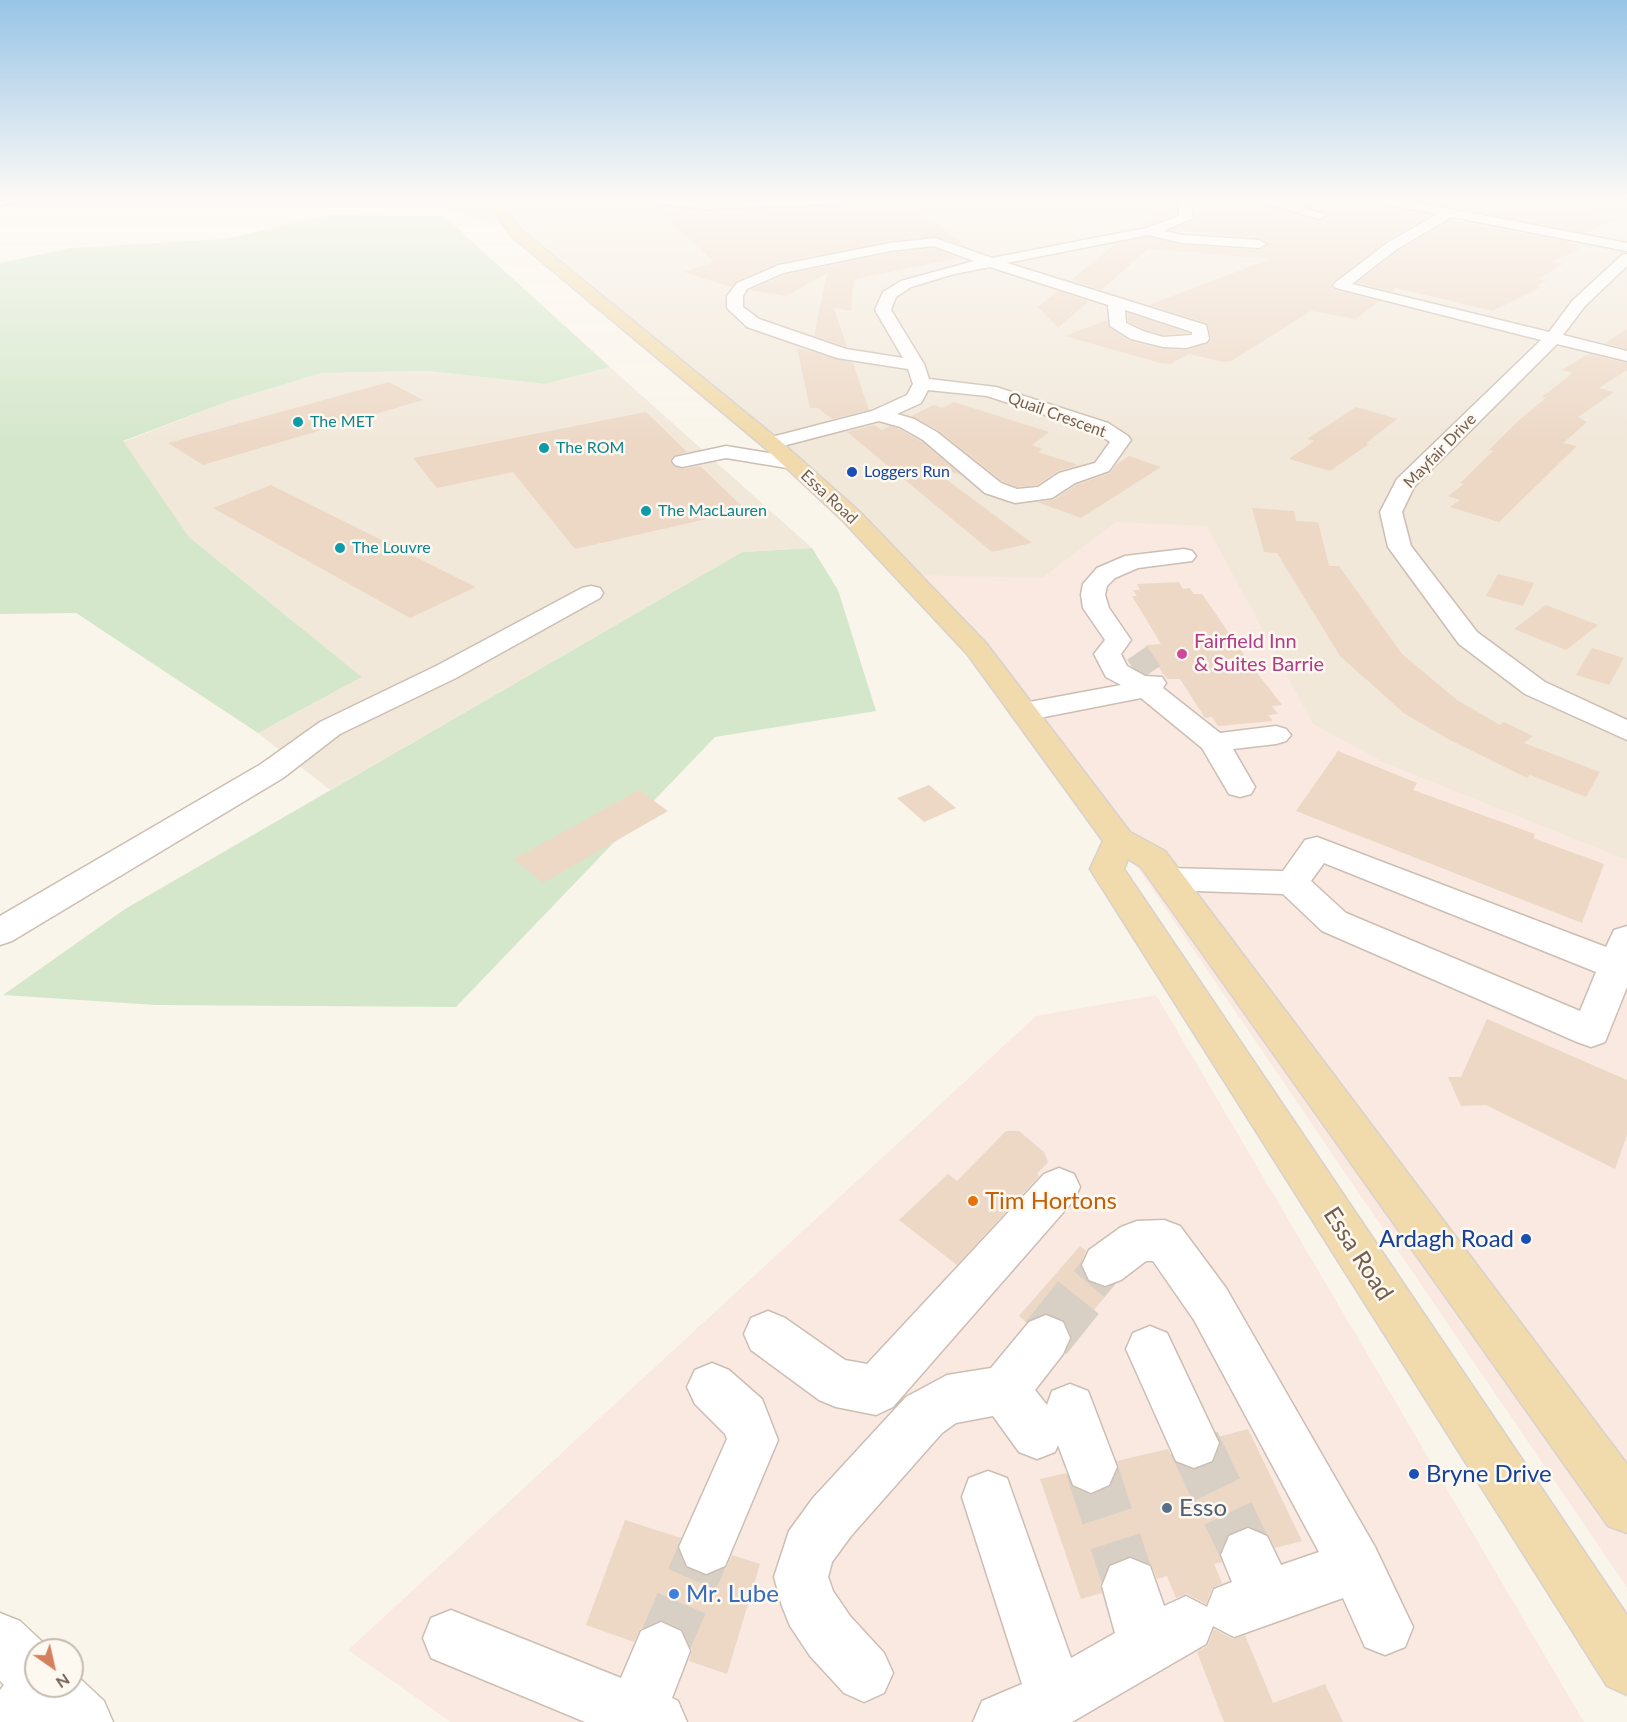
<!DOCTYPE html>
<html>
<head>
<meta charset="utf-8">
<style>
	body { margin:0 }
	#map { position:relative; width:1627px; height:1722px; overflow:hidden; background:#faf5eb; font-family:Lato,sans-serif }
	canvas { display:block }
	.north { position:absolute; left:24px; top:1638px; width:60px; height:60px; box-sizing:border-box; background:#fdf9f1; border:2px solid #c6bbb1; border-radius:50%; rotate:146deg; font-size:16px; font-weight:700; line-height:24px; text-align:center; color:#735f51 }
	.north::after { content:''; display:block; margin:auto; width:21px; height:27px; background:#d58160; clip-path:polygon(50% 0,100% 100%,50% 72%,0 100%) }
</style>
</head>
<body>
<div id="map">
<canvas width="1627" height="1722"></canvas>
<div class="north">N</div>
</div>
<script>
const ctx = document.querySelector('canvas').getContext('2d');
ctx.lineJoin = 'round';
function fill(path, color) { ctx.fillStyle = color; ctx.fill(path, 'evenodd'); }
const toPath = rows => new Path2D(rows.map(r => 'M' + r).join(''));
function strokePath(path, color, width, dash) { ctx.strokeStyle = color; ctx.lineWidth = width; ctx.lineCap = dash ? 'butt' : 'round'; ctx.setLineDash(dash || []); ctx.stroke(path); }
function write(font, color, halo, rows, align = 'center') {
  ctx.font = font + ' Lato,sans-serif'; ctx.lineWidth = 5; ctx.setLineDash([]); ctx.textBaseline = 'middle'; ctx.strokeStyle = halo; ctx.fillStyle = color; for (const [text, x, y, turn = 0] of rows) {
    ctx.save(); ctx.translate(x, y); ctx.rotate((+turn || 0) * Math.PI / 180); ctx.textAlign = isNaN(turn) ? turn : align; if (halo) ctx.strokeText(text, 0, 0); ctx.fillText(text, 0, 0); ctx.restore();
  }
}
fill(toPath([
	[420,200,1387,200,1627,247,1627,1587,1119,840,977,648,852,517,516,232],
	[1406,200,1627,200,1627,242],
	[610,367,812,548,742,552,330,790,258,733,362,677,189,537,123,442,229,401,322,373,428,371,545,384]
]), '#f1e8da');
fill(toPath([
	[1116,522,1207,526,1313,724,1385,763,1627,860,1627,1587,1119,840,907,575,1042,578],
	[1156,995,1584,1722,451,1722,348,1650,1036,1016]
]), '#f9e9e1');
fill(toPath([
	[331,215,444,216,610,367,545,384,428,371,322,373,229,401,123,441,189,537,362,677,258,733,76,613,0,614,0,263,71,248,225,239],
	[812,548,838,590,876,711,715,737,456,1007,156,1005,3,995,125,909,742,552]
]), '#d4e7cb');
fill(toPath([
	[906,200,967,247,935,236,890,241,779,263,736,281,731,287,684,272,714,262,662,214,847,203,857,208],
	[1192,200,1260,200,1262,205,1318,221,1328,214,1287,200,1315,200,1359,211,1375,205,1429,216,1386,241,1331,283,1335,290,1379,301,1356,319,1311,311,1231,361,1223,362,1189,354,1170,364,1160,363,1065,336,1107,320,1109,328,1130,341,1162,349,1187,350,1209,343,1211,338,1207,323,1149,305,1270,259,1148,249,1101,290,1071,280,1117,243,1148,237,1183,245,1259,250,1268,245,1259,238,1170,230,1195,219],
	[1496,200,1538,205,1542,203,1616,219,1585,233,1473,211],
	[1168,203,1172,207,1177,207,1177,214,1137,227],
	[1451,220,1565,241,1579,245,1574,248,1580,249,1551,262,1563,264,1538,279,1546,281,1537,286,1541,287,1493,311,1396,288,1392,291,1357,283,1398,251],
	[934,248,959,258,854,279,851,311,834,308,847,347,814,336,827,273,786,296,750,290,784,275,890,253],
	[1057,291,1089,301,1058,328,1038,307],
	[1128,313,1188,333,1163,335,1144,329,1128,322],
	[1627,329,1627,349,1605,343],
	[797,348,853,363,869,410,832,419,818,408,810,408],
	[1588,354,1627,363,1627,370,1599,388,1614,392,1578,417,1587,422,1563,443,1577,446,1499,522,1450,507,1460,500,1448,496,1464,484,1460,483,1493,451,1489,450,1517,422,1546,398,1542,397,1573,373,1562,370],
	[389,382,423,400,203,465,168,443],
	[954,402,1049,432,1032,445,1043,449,1038,452,1078,465,1058,471,1037,485,1017,487,1002,481,938,430,911,416,934,405,942,408],
	[1356,407,1397,419,1366,443,1369,444,1330,471,1289,459,1314,441,1307,439],
	[646,412,687,452,673,456,670,461,673,466,682,469,700,466,746,510,575,549,513,472,437,488,413,458],
	[874,425,882,430,890,426,899,429,922,442,961,475,923,462,1032,543,992,552,847,432],
	[1129,456,1161,467,1081,518,1037,502,1053,500,1076,485,1110,473,1116,465],
	[271,485,476,587,410,618,213,508],
	[1252,508,1294,511,1296,521,1318,522,1329,566,1339,566,1402,654,1457,700,1500,725,1504,722,1533,736,1524,743,1600,772,1586,797,1530,775,1527,778,1450,740,1405,714,1340,656,1277,553,1264,552],
	[1498,574,1534,583,1523,606,1486,596],
	[1179,582,1183,589,1190,588,1194,594,1202,594,1251,665,1282,705,1272,706,1278,714,1268,715,1273,721,1218,726,1212,717,1205,718,1180,679,1168,679,1163,674,1146,645,1161,644,1132,596,1137,596,1133,590,1140,590,1137,584],
	[1546,605,1598,625,1566,650,1514,629],
	[1592,648,1624,658,1609,685,1576,675],
	[1338,751,1417,783,1413,790,1535,834,1533,838,1604,864,1582,923,1296,811],
	[929,785,956,808,924,822,897,798],
	[639,790,668,811,543,883,514,859],
	[1487,1019,1627,1080,1627,1135,1615,1169,1486,1105,1461,1106,1448,1077,1461,1077],
	[1006,1131,1019,1131,1044,1152,1048,1162,1037,1174,1039,1176,957,1265,899,1220,948,1174,957,1181],
	[1080,1246,1086,1251,1080,1266,1087,1281,1104,1288,1115,1285,1072,1336,1064,1320,1047,1313,1026,1322,1019,1316],
	[1248,1429,1302,1541,1275,1548,1268,1534,1249,1526,1228,1534,1219,1554,1222,1562,1214,1564,1222,1583,1212,1588,1206,1604,1187,1594,1176,1598,1167,1576,1157,1579,1151,1564,1131,1556,1108,1565,1100,1585,1102,1593,1081,1599,1040,1479,1066,1473,1072,1487,1092,1495,1111,1486,1119,1468,1117,1461,1168,1449,1175,1463,1195,1470,1214,1462,1221,1444,1218,1437],
	[625,1520,681,1538,677,1548,685,1567,705,1576,726,1568,732,1555,760,1564,727,1674,689,1661,692,1650,683,1630,662,1620,640,1629,634,1642,586,1625],
	[1214,1629,1233,1639,1245,1635,1273,1703,1325,1684,1343,1722,1224,1722,1197,1652,1208,1645]
]), '#edd8c6');
strokePath(toPath([
	[1137,653,1152,675]
]), '#d8d0c4', 24, [24, 12]);
strokePath(toPath([
	[1089,1284,1105,1265]
]), '#d8d0c4', 40, [40, 20]);
strokePath(toPath([
	[1046,1338,1090,1283],
	[1194,1443,1248,1555],
	[1091,1467,1130,1586],
	[661,1651,706,1547]
]), '#d8d0c4', 52, [52, 26]);
const minor = toPath([
	[0,200,17,200,0,206,0,200],
	[654,200,705,201,840,200,834,204,705,209,660,204,654,200],
	[1173,200,1190,201,1193,218,1163,231,1183,235,1259,240,1266,244,1259,248,1183,243,1148,235,1007,263,1206,325,1209,338,1207,342,1186,348,1163,347,1131,339,1110,326,1108,305,990,267,954,274,911,287,896,297,891,310,924,364,929,379,996,387,1108,423,1128,436,1131,440,1109,471,1075,483,1052,498,1015,503,985,493,923,440,900,427,879,421,771,449,764,447,761,443,764,439,872,411,907,395,913,384,908,369,837,358,747,327,727,308,727,296,737,283,779,265,890,243,935,238,992,258,1146,228,1179,216,1179,206,1173,200],
	[934,246,974,261,901,281,883,292,875,310,903,358,846,349,759,319,743,307,743,296,747,289,783,273,890,251,934,246],
	[1125,310,1192,332,1192,335,1163,337,1143,331,1126,323,1125,310],
	[928,390,987,396,1094,431,1110,442,1095,463,1059,473,1038,487,1017,489,1001,483,937,432,914,419,897,414,921,403,928,390],
	[1262,200,1281,200,1326,215,1319,219,1263,203,1262,200],
	[1381,200,1405,200,1627,243,1627,251,1452,217,1397,249,1352,284,1549,332,1573,300,1622,255,1627,254,1627,266,1585,306,1563,335,1627,351,1627,361,1557,344,1414,487,1402,512,1411,546,1477,632,1545,682,1627,720,1627,740,1525,694,1459,644,1388,547,1380,512,1397,479,1541,340,1336,288,1333,285,1336,282,1387,243,1437,214,1387,204,1381,200],
	[726,446,793,457,800,459,803,463,800,467,793,469,726,458,682,467,675,465,672,461,675,457,726,446],
	[1184,549,1192,551,1196,556,1192,561,1138,568,1115,578,1107,586,1105,595,1109,608,1131,640,1121,654,1127,666,1145,676,1162,677,1166,683,1163,688,1220,733,1276,726,1286,729,1291,735,1286,741,1276,744,1233,749,1255,787,1251,794,1240,797,1229,794,1202,748,1141,698,1024,721,1014,718,1010,712,1014,706,1024,703,1121,685,1106,677,1094,654,1105,640,1083,608,1081,595,1083,584,1097,568,1125,556,1184,549],
	[591,586,600,588,603,593,600,598,456,678,340,734,283,778,12,941,0,945,0,916,261,764,320,722,436,666,582,588,591,586],
	[1317,837,1606,947,1614,930,1627,926,1627,987,1605,1042,1591,1047,1577,1042,1322,931,1283,894,1168,890,1156,887,1151,879,1156,871,1168,868,1283,871,1305,840,1317,837],
	[1324,863,1596,972,1580,1011,1346,913,1311,881,1324,863],
	[1059,1168,1074,1174,1080,1187,1074,1200,893,1407,876,1415,836,1407,819,1400,751,1350,744,1334,751,1318,768,1311,785,1318,845,1360,867,1364,1044,1174,1059,1168],
	[1164,1220,1180,1226,1226,1288,1375,1547,1413,1627,1405,1647,1385,1655,1365,1647,1343,1598,1234,1637,1213,1626,1206,1644,1072,1722,973,1722,982,1701,1022,1684,962,1497,969,1478,988,1471,1007,1478,1071,1658,1115,1633,1102,1586,1110,1566,1130,1558,1150,1566,1164,1606,1186,1596,1207,1607,1214,1589,1232,1582,1221,1555,1229,1536,1248,1528,1267,1536,1281,1565,1319,1552,1194,1320,1153,1261,1146,1261,1121,1280,1105,1286,1089,1280,1082,1265,1089,1250,1121,1227,1137,1221,1164,1220],
	[1046,1315,1063,1322,1070,1338,1063,1354,1035,1390,1047,1405,1052,1391,1070,1384,1088,1391,1117,1467,1109,1485,1091,1493,1073,1485,1058,1445,1055,1452,1037,1459,1019,1452,993,1416,956,1423,942,1433,851,1536,832,1562,828,1577,833,1591,850,1616,884,1653,893,1673,884,1693,864,1702,844,1693,810,1656,790,1626,782,1606,774,1577,789,1531,813,1498,906,1397,947,1375,991,1368,1029,1322,1046,1315],
	[1150,1326,1167,1333,1219,1443,1212,1461,1194,1468,1176,1461,1126,1349,1133,1333,1150,1326],
	[712,1363,729,1370,762,1399,778,1440,725,1566,706,1574,687,1566,679,1547,727,1439,725,1434,695,1404,687,1387,695,1370,712,1363],
	[451,1610,621,1678,641,1631,661,1622,681,1631,690,1651,672,1698,678,1701,687,1722,585,1722,431,1658,423,1638,431,1618,451,1610],
	[0,1613,20,1621,51,1650,36,1650,36,1686,72,1686,72,1671,104,1701,113,1722,0,1722,0,1690,4,1685,0,1681,0,1613]
]);
const major = toPath([
	[488,200,500,200,520,229,778,439,860,512,986,643,1130,832,1165,851,1627,1464,1627,1533,1608,1526,1141,867,1128,859,1124,869,1627,1615,1627,1695,1607,1686,1090,869,1103,841,968,655,844,522,764,447,510,235,488,200]
]);
strokePath(minor, '#ccbeb2', 3);
strokePath(major, '#d8d2ce', 3);
fill(minor, '#fff');
fill(major, '#f1dbac');
const sky = ctx.createLinearGradient(0, 0, 0, 441);
sky.addColorStop(0, '#98c4e6');
sky.addColorStop(0.45, '#fdfaf6');
sky.addColorStop(1, '#fdfaf600');
ctx.fillStyle = sky;
ctx.fillRect(0, 0, 1627, 441);
for (const [x, y, r, color] of [
	[298,422,6,"#0f9aa8"],
	[544,448,6,"#0f9aa8"],
	[852,472,6,"#1a4fb4"],
	[646,511,6,"#0f9aa8"],
	[340,548,6,"#0f9aa8"],
	[1182,654,6,"#d1479c"],
	[973,1201,6,"#e8710a"],
	[1526,1239,6,"#1a4fb4"],
	[1414,1474,6,"#1a4fb4"],
	[1167,1508,6,"#5c6f8a"],
	[674,1594,6,"#3f7fe0"]
]) { const dot = new Path2D(); dot.arc(x, y, r, 0, 2 * Math.PI); ctx.fillStyle = color; ctx.fill(dot); strokePath(dot, '#fdf9f1', 2); }
write('16px', '#735f51', '#fdf9f1', [
	["Quail Crescent",1057,415,20],
	["Mayfair Drive",1440,451,-46],
	["Essa Road",829,497,43]
]);
write('16px', '#0d838f', '#fdf9f1', [
	["The MET",310,422],
	["The ROM",556,448],
	["The MacLauren",658,511],
	["The Louvre",352,548]
], 'left');
write('16px', '#164399', '#fdf9f1', [
	["Loggers Run",864,472]
], 'left');
write('20px', '#b23c85', '#fdf9f1', [
	["Fairfield Inn",1194,642],
	["& Suites Barrie",1194,665]
], 'left');
write('24px', '#c56008', '#fdf9f1', [
	["Tim Hortons",985,1201]
], 'left');
write('24px', '#164399', '#fdf9f1', [
	["Ardagh Road",1514,1239],
	["Bryne Drive",1426,1474,"left"]
], 'right');
write('24px', '#735f51', '#fdf9f1', [
	["Essa Road",1358,1254,57]
]);
write('24px', '#4e5e75', '#fdf9f1', [
	["Esso",1179,1508]
], 'left');
write('24px', '#366cbe', '#fdf9f1', [
	["Mr. Lube",686,1594]
], 'left');
</script>
</body>
</html>
